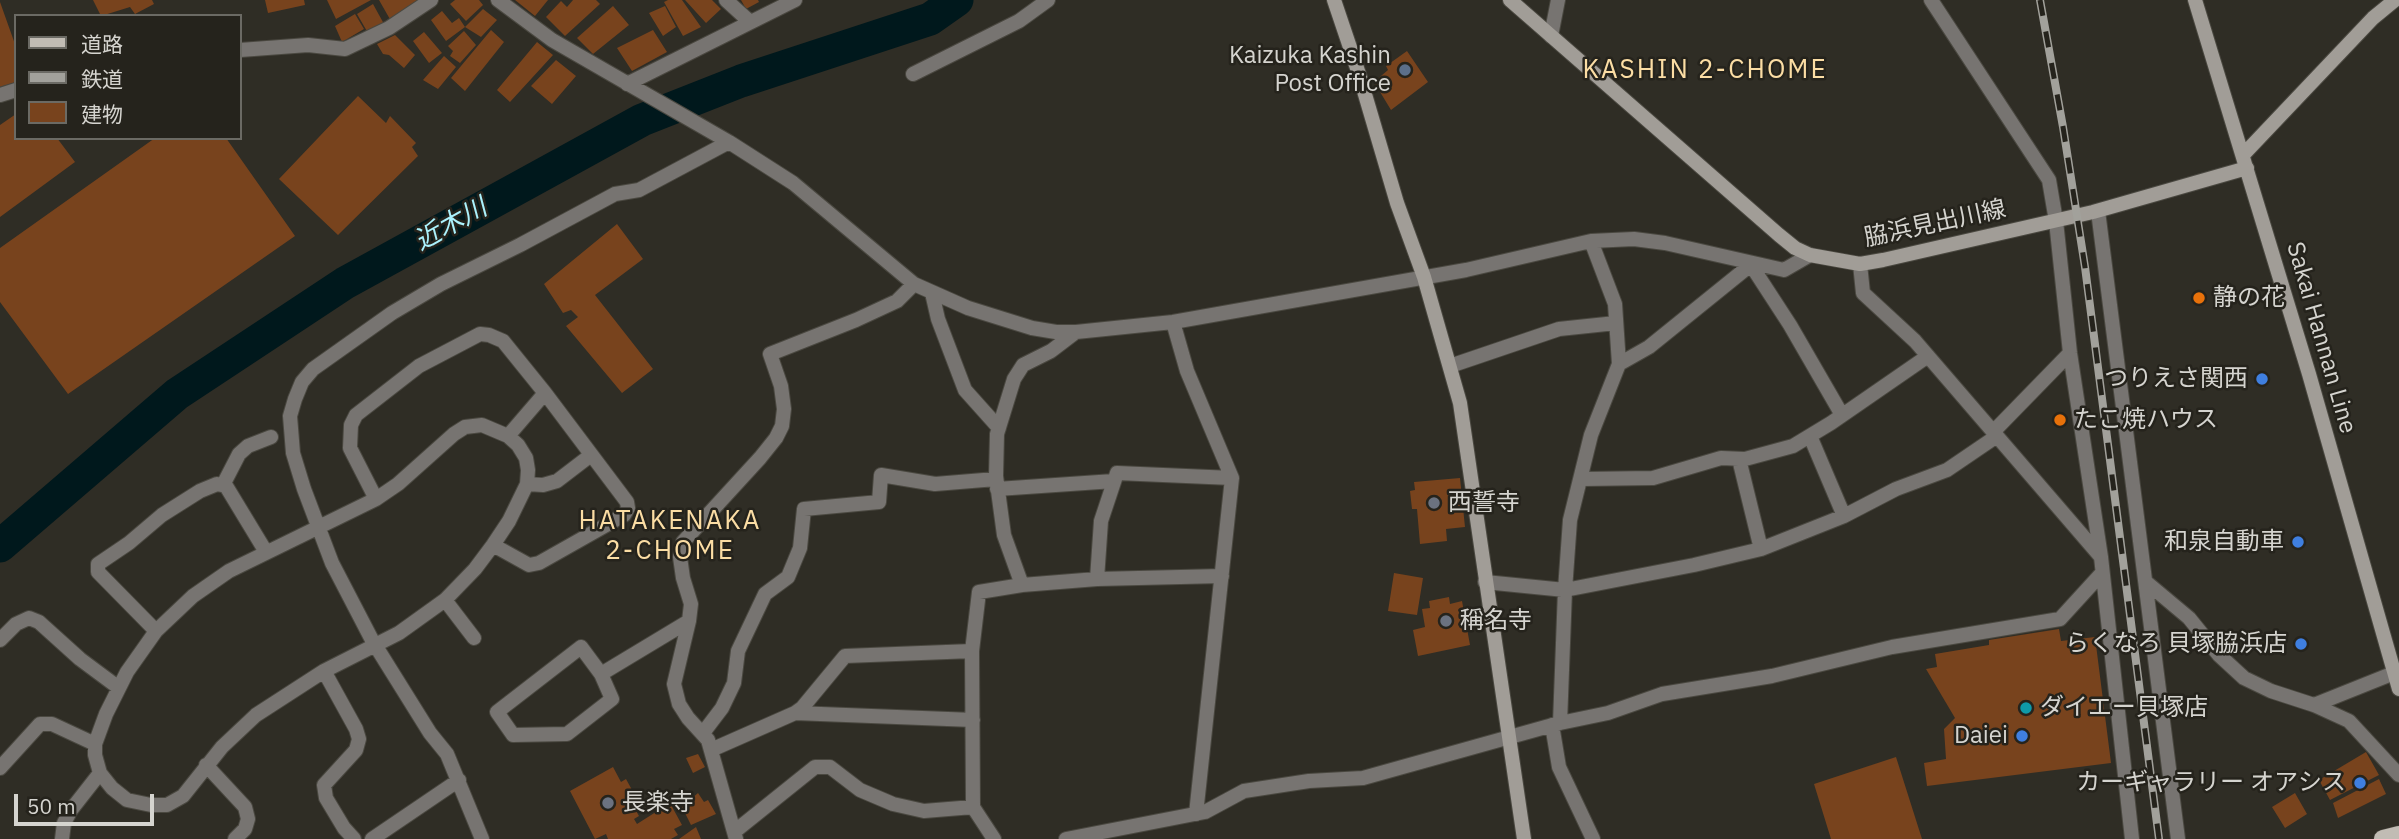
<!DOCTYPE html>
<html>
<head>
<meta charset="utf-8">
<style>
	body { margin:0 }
	#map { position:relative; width:2399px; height:839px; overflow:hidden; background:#2f2d25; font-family:"IBM Plex Sans","Noto Sans JP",sans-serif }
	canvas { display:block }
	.legend { position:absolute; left:14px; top:14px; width:228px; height:126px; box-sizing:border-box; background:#25231c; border:2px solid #6b6a64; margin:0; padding:9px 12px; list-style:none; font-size:21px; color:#d5d4cf }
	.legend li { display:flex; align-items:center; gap:14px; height:35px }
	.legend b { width:35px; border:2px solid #6b6a64 }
	.scale { position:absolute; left:14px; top:794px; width:140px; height:32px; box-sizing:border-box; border:4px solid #d5d4cf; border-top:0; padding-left:9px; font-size:21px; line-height:24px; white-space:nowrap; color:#d5d4cf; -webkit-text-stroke:5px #25231c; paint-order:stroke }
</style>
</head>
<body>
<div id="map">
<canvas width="2399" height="839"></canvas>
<ul class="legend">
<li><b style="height:9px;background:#c1bcb4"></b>道路</li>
<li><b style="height:9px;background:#a2a19b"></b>鉄道</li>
<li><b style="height:19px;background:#78431d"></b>建物</li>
</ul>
<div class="scale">50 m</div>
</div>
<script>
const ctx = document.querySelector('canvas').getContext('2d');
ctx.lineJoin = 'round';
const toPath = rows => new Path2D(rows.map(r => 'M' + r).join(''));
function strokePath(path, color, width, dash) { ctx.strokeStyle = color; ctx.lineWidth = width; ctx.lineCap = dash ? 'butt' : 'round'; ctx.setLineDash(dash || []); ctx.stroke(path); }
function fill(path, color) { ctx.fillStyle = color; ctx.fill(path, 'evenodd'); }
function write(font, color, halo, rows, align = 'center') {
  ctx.font = font + ' "IBM Plex Sans","Noto Sans JP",sans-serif'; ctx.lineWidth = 5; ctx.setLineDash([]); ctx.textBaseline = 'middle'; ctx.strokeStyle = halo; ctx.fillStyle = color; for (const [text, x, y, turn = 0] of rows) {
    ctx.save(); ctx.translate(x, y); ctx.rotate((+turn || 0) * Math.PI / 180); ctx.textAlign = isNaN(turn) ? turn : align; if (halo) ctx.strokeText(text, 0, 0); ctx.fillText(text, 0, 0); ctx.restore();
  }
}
strokePath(toPath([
	[0,546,177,394,345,283,642,120,741,81,930,19,957,0]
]), '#00181c', 33);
fill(toPath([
	[93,0,152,0,154,4,135,14,130,7,101,16],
	[265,0,304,0,305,5,268,13],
	[327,0,371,0,336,19],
	[379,0,424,0,391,21],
	[455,0,479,0,483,5,466,21,450,4],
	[515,0,548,0,535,16],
	[573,0,596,0,600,4,565,36,546,17,561,1,567,7],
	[668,0,682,0,701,27,683,36,664,2],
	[685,0,712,0,721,9,706,23],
	[741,0,758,0,759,2,746,9],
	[0,2,16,47,16,82,0,87],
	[373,4,384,24,368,33,357,14],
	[613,6,629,25,593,54,577,38],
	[665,6,676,27,663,36,649,13],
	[483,9,497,20,481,37,465,27],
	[442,11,452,23,459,18,465,27,446,41,431,20],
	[355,14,364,29,342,42,335,26],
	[491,30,504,42,465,91,451,78],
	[653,30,667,52,632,71,617,48],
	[464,31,476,45,460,63,450,56,453,51,448,46],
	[424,32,442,53,429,63,413,41],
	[395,35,415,55,404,68,389,55,383,54,377,44],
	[537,42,553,55,510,102,497,90],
	[1407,51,1428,82,1391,110,1374,82,1388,70,1386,66],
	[444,56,456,67,438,89,423,80],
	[556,60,576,76,552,104,531,86],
	[358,96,386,123,390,116,416,143,412,147,418,156,338,235,279,179],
	[16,114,16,138,57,138,75,162,0,217,0,125],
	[155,138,226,138,295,236,68,394,0,302,0,248],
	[617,224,643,259,595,295,653,369,622,393,566,326,578,317,571,310,563,313,544,284],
	[1460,478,1465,527,1446,529,1447,541,1420,544,1417,509,1412,509,1410,491,1415,490,1414,482],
	[1394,573,1423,578,1417,615,1388,611],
	[1449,597,1450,604,1462,601,1470,645,1418,656,1413,630,1425,627,1422,609,1430,608,1429,601],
	[2059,629,2061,641,2095,637,2111,763,1927,786,1924,763,1946,759,1944,729,1955,718,1926,669,1937,667,1935,654,1989,645,1989,640],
	[2366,752,2379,775,2330,800,2319,780],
	[698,754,705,767,693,773,686,758],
	[1896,757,1922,839,1831,839,1814,784],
	[613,767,621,782,626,779,637,799,631,802,639,816,634,819,637,824,670,803,682,825,674,829,678,835,671,839,608,839,606,834,595,839,570,791],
	[2379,779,2386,794,2338,818,2333,803],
	[698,793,704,802,708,800,716,814,691,825,682,807],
	[2295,793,2307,814,2285,828,2272,807],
	[696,827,701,839,679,839]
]), '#78431d');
const street = toPath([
	[498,0,552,40,729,142,793,183,914,284,968,308,1032,328,1056,332,1076,332,1173,322,1466,270,1591,241,1634,239,1665,243,1784,270,1810,255],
	[726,0,749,21],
	[1931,0,2049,180,2056,221,2070,353,2101,557,2132,839],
	[1551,36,1558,0],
	[240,50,308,45,345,49,389,28,431,0],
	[913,74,1019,21,1048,0],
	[627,84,795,0],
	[0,95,16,90],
	[2098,211,2178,839],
	[1860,264,1863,293,1915,341,2101,557],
	[1751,265,1790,325,1842,415],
	[932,293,938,319,965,390,999,428],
	[1173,322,1187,371,1232,478,1196,814],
	[1619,364,1649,347,1753,263],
	[1450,366,1559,329,1616,323],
	[482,425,508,436,518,445,526,458,528,470,527,484,509,521,493,545,475,569,445,600,399,633,324,671,256,715,222,747,183,796,167,805,151,805,127,800,112,788,100,773,95,755,95,744,106,714,127,672,156,631,193,596,229,571,376,499,398,484,454,434,465,427,482,425],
	[1994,431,2070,353],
	[508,436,545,393],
	[1810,436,1844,516],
	[1739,459,1761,549],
	[1582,479,1653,478,1721,458,1745,459,1793,446,1831,423,1928,356],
	[527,484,543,485,557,481,591,455],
	[223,485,239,454,248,446,271,437],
	[997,489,1114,481],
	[376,499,350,448,351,425,356,415,419,366,480,334,489,335,503,341,545,393,627,502,628,508,624,515,539,563,529,565,493,545],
	[1097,579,1101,521,1117,473,1232,478],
	[1485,582,1565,590,1694,565,1761,549,1844,516,1896,489,1947,470,1997,436],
	[2146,582,2189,618,2219,655,2244,678,2271,691,2314,705,2349,721,2399,775],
	[1022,585,1004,535,996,476,997,434,1014,379,1023,365,1051,351,1076,332],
	[445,600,474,638],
	[156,631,98,572,98,564,129,543,162,515,200,491,217,484,226,486,266,552],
	[0,640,16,624,29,618,39,622,80,659,119,688],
	[324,671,356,729,359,739,356,750,324,785,326,798,344,828,354,839],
	[601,674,612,699,567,734,513,735,497,712,581,647,601,674,689,621],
	[2314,705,2394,673],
	[795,713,973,720],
	[1560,723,1565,590,1570,520,1591,435,1619,364,1615,304,1591,241],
	[1552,725,1559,767,1593,839],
	[703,733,722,708,734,683,738,651,765,594,788,577,800,548,804,509,879,502,881,475,935,484,996,479],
	[711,750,795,713,802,708,845,656,972,651],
	[206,765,245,807,248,819,245,829,235,839],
	[0,768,40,724,52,724,95,744],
	[734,832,815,767,830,767,860,790,893,804,924,811,973,807],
	[62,839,64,823,71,810,100,773],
	[372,839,459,780],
	[482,839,447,754,430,733,372,640,332,563,304,489,293,453,290,416,295,399,302,382,313,369,392,313,441,284,520,245,615,194,639,190,729,142],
	[736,839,708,740,688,718,679,704,674,684,689,621,691,604,683,578,680,557,683,542,760,458,776,438,782,426,784,409,781,386,770,354,856,320,897,301,914,284],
	[994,839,973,807,972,651,979,592,1022,585,1097,579,1222,576],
	[1066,839,1205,812,1244,791,1309,781,1363,778,1560,723,1608,713,1662,694,1772,676,1892,647,2060,619,2102,573]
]);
const secondary = toPath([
	[1334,0,1359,74,1397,203,1424,277,1460,403,1524,839],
	[1510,0,1779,235,1795,248,1810,255,1860,264,1883,260,2093,212,2247,168],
	[2195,0,2309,374,2399,689],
	[2243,155,2373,18,2395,0]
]);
const primary = toPath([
	[2383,839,2399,835]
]);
strokePath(street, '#4a4840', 16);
strokePath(secondary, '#4a4840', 16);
strokePath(primary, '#4a4840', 19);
strokePath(street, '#777471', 14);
strokePath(secondary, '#a19d97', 14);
strokePath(primary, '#c1bcb4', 18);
const rail = toPath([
	[2040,0,2063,127,2085,267,2159,839]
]);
strokePath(rail, '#a2a19b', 8);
strokePath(rail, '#25231c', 5, [16]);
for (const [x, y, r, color] of [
	[1405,70,7,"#5c6f8a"],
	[2199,298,7,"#e8710a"],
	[2262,379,7,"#3f7fe0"],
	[2060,420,7,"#e8710a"],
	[1434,503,7,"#6b7280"],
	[2298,542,7,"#3f7fe0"],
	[1446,621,7,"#6b7280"],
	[2301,644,7,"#3f7fe0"],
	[2026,708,7,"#0f9aa8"],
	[2022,736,7,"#3f7fe0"],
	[2360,783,7,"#3f7fe0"],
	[608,803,7,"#6b7280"]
]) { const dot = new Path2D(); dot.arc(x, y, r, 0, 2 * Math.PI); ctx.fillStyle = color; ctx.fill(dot); strokePath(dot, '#25231c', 2.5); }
write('24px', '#d5d4cf', '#25231c', [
	["Kaizuka Kashin",1391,56],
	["Post Office",1391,84],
	["静の花",2213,298,"left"],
	["つりえさ関西",2248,379],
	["たこ焼ハウス",2074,420,"left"],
	["西誓寺",1448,503,"left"],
	["和泉自動車",2284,542],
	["稱名寺",1460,621,"left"],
	["らくなろ 貝塚脇浜店",2287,644],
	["ダイエー貝塚店",2040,708,"left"],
	["Daiei",2008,736],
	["カーギャラリー オアシス",2346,783],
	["長楽寺",622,803,"left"]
], 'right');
write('24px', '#d5d4cf', '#25231c', [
	["脇浜見出川線",1935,224,-12],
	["Sakai Hannan Line",2321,338,74]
]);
ctx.letterSpacing = '2px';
write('26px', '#fbdda4', '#25231c', [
	["KASHIN 2-CHOME",1705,70],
	["HATAKENAKA",670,521],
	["2-CHOME",670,551]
]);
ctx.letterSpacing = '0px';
write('italic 26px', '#abf2fd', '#25231c', [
	["近木川",451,225,-29]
]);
</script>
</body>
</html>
